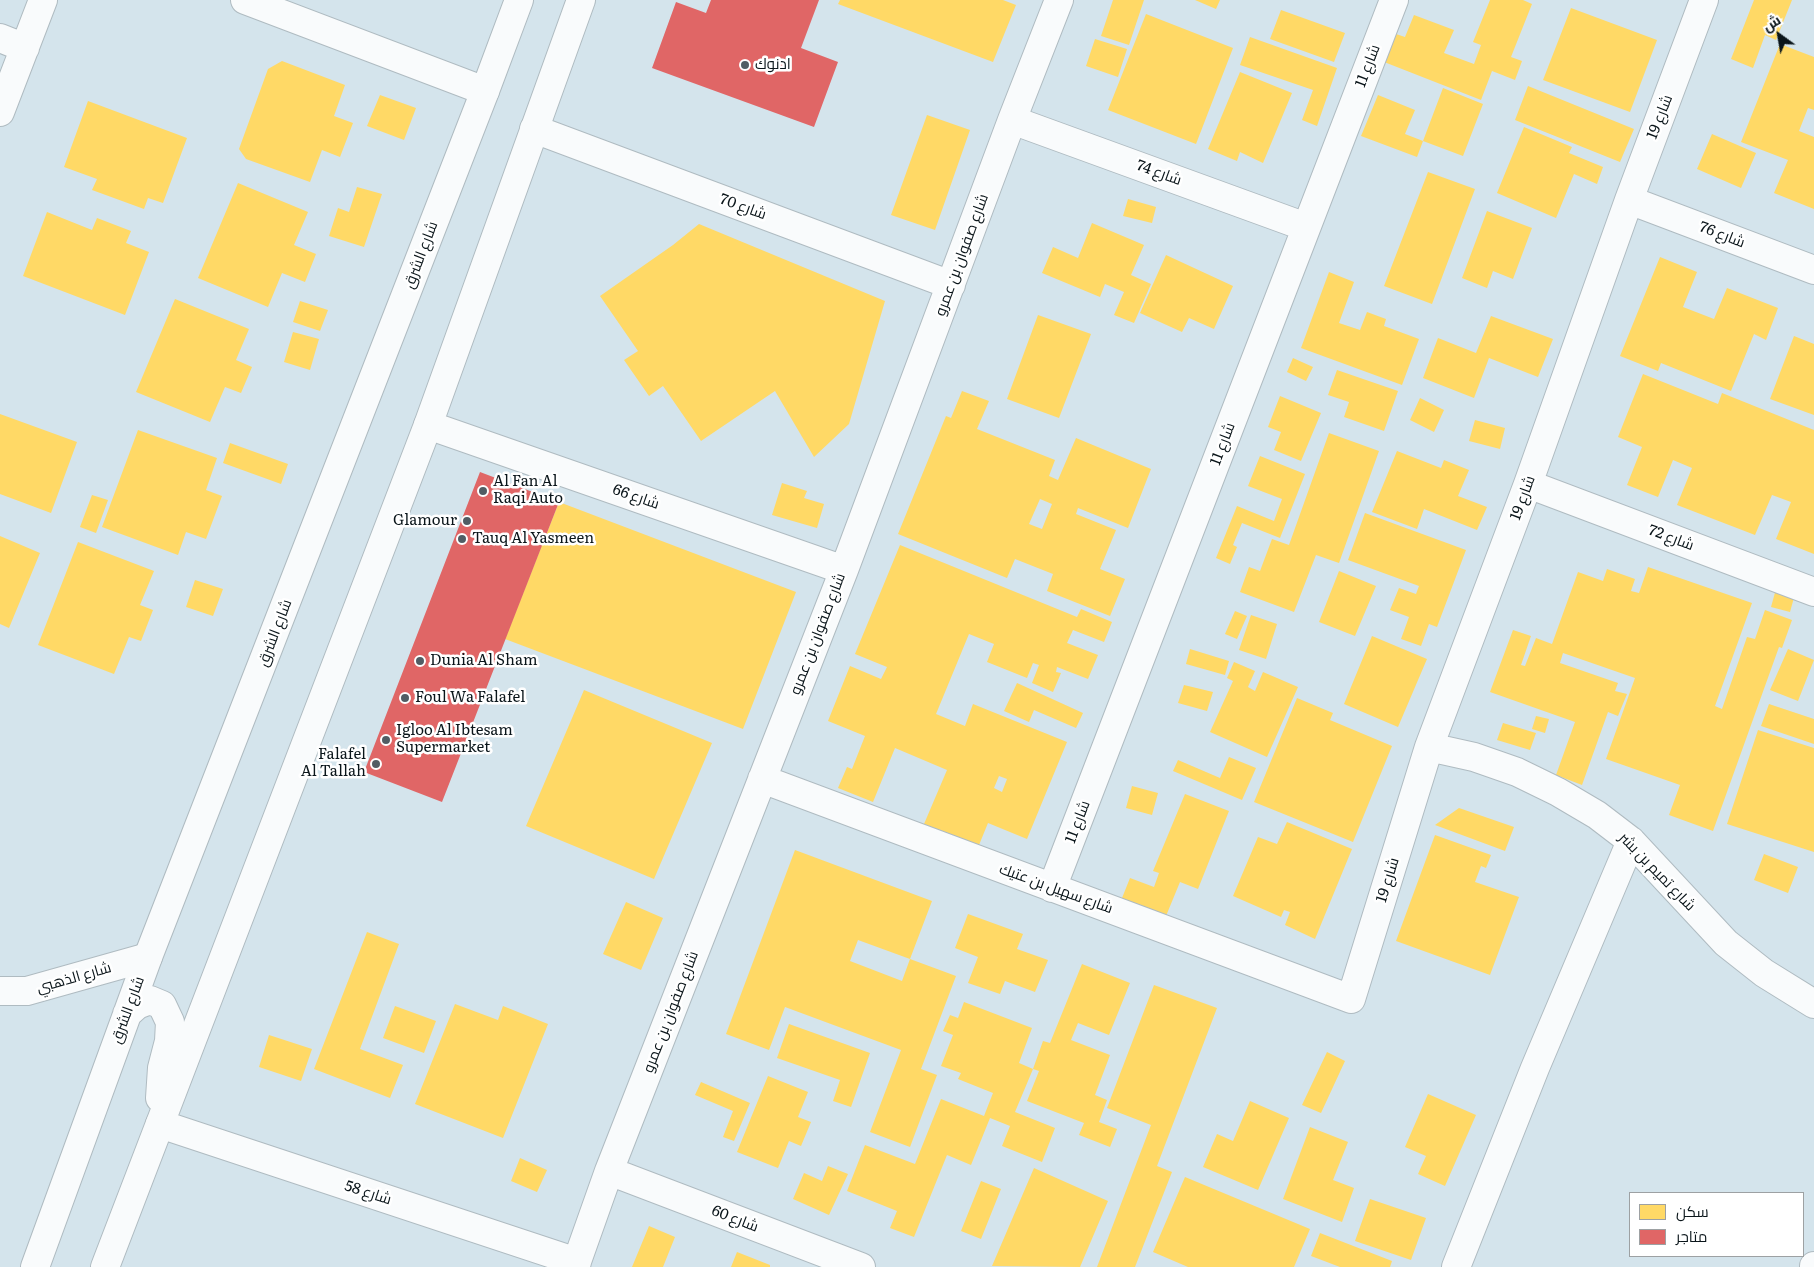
<!DOCTYPE html>
<html>
<head>
<meta charset="utf-8">
<style>
	body { margin:0 }
	#map { position:relative; width:1814px; height:1267px; overflow:hidden; background:#d4e4ec; font-family:Literata,Cairo,serif }
	canvas { display:block }
	.legend { position:absolute; left:1629px; top:1192px; width:175px; height:65px; box-sizing:border-box; background:#fff; border:1px solid #9da1a3; margin:0; padding:6px 9px; list-style:none; font-size:15px; color:#0a151a }
	.legend li { display:flex; align-items:center; gap:10px; height:25px }
	.legend b { width:25px; border:1px solid #9da1a3 }
	.north { position:absolute; left:1754px; top:10px; width:50px; height:50px; -webkit-text-stroke:4px #fff; paint-order:stroke; rotate:328deg; font-size:14px; font-weight:700; line-height:20px; text-align:center; color:#0a151a }
	.north::after { content:''; display:block; margin:auto; width:18px; height:22px; background:#0a151a; clip-path:polygon(50% 0,100% 100%,50% 72%,0 100%) }
</style>
</head>
<body>
<div id="map">
<canvas width="1814" height="1267"></canvas>
<ul class="legend">
<li><b style="height:14px;background:#ffd966"></b>سكن</li>
<li><b style="height:14px;background:#e06666"></b>متاجر</li>
</ul>
<div class="north">ش</div>
</div>
<script>
const ctx = document.querySelector('canvas').getContext('2d');
ctx.lineJoin = 'round';
function fill(path, color) { ctx.fillStyle = color; ctx.fill(path, 'evenodd'); }
const toPath = rows => new Path2D(rows.map(r => 'M' + r).join(''));
function strokePath(path, color, width, dash) { ctx.strokeStyle = color; ctx.lineWidth = width; ctx.lineCap = dash ? 'butt' : 'round'; ctx.setLineDash(dash || []); ctx.stroke(path); }
function write(font, color, halo, rows, align = 'center') {
  ctx.font = font + ' Literata,Cairo,serif'; ctx.lineWidth = 5; ctx.setLineDash([]); ctx.textBaseline = 'middle'; ctx.strokeStyle = halo; ctx.fillStyle = color; for (const [text, x, y, turn = 0] of rows) {
    ctx.save(); ctx.translate(x, y); ctx.rotate((+turn || 0) * Math.PI / 180); ctx.textAlign = isNaN(turn) ? turn : align; if (halo) ctx.strokeText(text, 0, 0); ctx.fillText(text, 0, 0); ctx.restore();
  }
}
fill(toPath([
	[840,0,1003,0,1016,5,993,62,838,4],
	[1113,0,1144,0,1129,45,1101,36],
	[1195,0,1220,0,1216,9],
	[1490,0,1523,0,1532,4,1511,57,1522,61,1515,80,1492,71,1481,100,1379,60,1390,32,1405,37,1414,15,1454,30,1444,53,1474,64,1481,45,1473,42],
	[1754,0,1792,0,1776,40,1765,35,1753,68,1731,59],
	[1571,8,1657,40,1630,112,1543,80],
	[1281,10,1345,33,1334,62,1270,39],
	[1146,14,1233,48,1196,144,1108,110],
	[1250,37,1337,68,1317,126,1302,120,1313,90,1240,65],
	[1095,39,1127,49,1118,77,1086,66],
	[1780,44,1814,57,1814,110,1808,108,1799,131,1814,137,1814,209,1774,193,1788,160,1741,142],
	[282,61,345,85,334,116,353,123,340,157,322,150,310,182,246,159,239,149,268,69],
	[1240,72,1292,93,1263,163,1240,152,1237,161,1208,149],
	[1528,86,1634,129,1620,162,1515,120],
	[1443,88,1483,104,1463,156,1423,141],
	[380,95,416,108,404,140,367,126],
	[1378,95,1415,110,1405,134,1423,141,1417,157,1361,136],
	[88,101,187,138,163,203,148,198,144,209,92,190,97,179,64,167],
	[927,115,970,130,935,230,891,215],
	[1524,127,1572,147,1569,153,1603,167,1597,184,1574,174,1556,218,1497,193],
	[1712,134,1756,153,1741,188,1697,169],
	[1428,172,1475,189,1432,304,1384,286],
	[238,183,308,212,294,245,316,254,305,282,282,273,268,307,198,278],
	[357,187,382,194,364,247,329,236,338,208,349,212],
	[1128,199,1156,207,1152,223,1123,216],
	[1487,211,1532,228,1513,279,1493,271,1487,288,1462,278],
	[47,212,92,230,97,218,131,231,126,243,149,252,125,315,23,276],
	[1092,223,1144,245,1131,275,1151,284,1134,323,1114,315,1124,292,1105,284,1100,297,1042,273,1053,247,1078,258],
	[699,224,885,301,849,424,814,457,775,391,701,441,663,386,649,396,624,360,638,351,600,296,673,245],
	[1166,255,1233,286,1214,329,1189,318,1182,332,1140,313],
	[1660,257,1697,272,1683,307,1714,319,1727,288,1778,308,1766,340,1754,334,1731,391,1661,363,1658,371,1620,356],
	[1329,272,1354,282,1339,323,1360,330,1367,312,1386,319,1384,326,1419,339,1402,385,1301,348],
	[175,299,249,329,236,360,252,367,241,393,225,387,210,422,136,392],
	[300,301,328,310,320,331,293,322],
	[1038,315,1091,334,1059,418,1007,399],
	[1491,316,1553,339,1538,377,1489,358,1474,398,1423,378,1438,338,1476,353],
	[293,332,319,339,310,370,284,362],
	[1794,336,1814,344,1814,415,1770,399],
	[1293,358,1313,367,1306,381,1287,372],
	[1337,370,1398,391,1384,431,1344,417,1349,402,1328,395],
	[1643,374,1718,404,1722,393,1814,430,1814,554,1776,539,1791,502,1772,495,1755,535,1677,505,1692,468,1673,460,1658,497,1627,485,1642,447,1618,437],
	[962,391,989,401,977,429,1055,460,1049,476,1058,480,1076,438,1151,469,1128,528,1078,508,1076,514,1116,530,1100,569,1125,579,1110,616,1047,591,1053,574,1015,559,1007,578,898,534,946,416,951,418],
	[1040,499,1052,504,1042,529,1029,524],
	[1280,396,1321,413,1301,461,1274,450,1281,432,1268,427],
	[1420,398,1444,410,1434,432,1410,420],
	[0,414,77,442,51,513,0,494],
	[1475,420,1505,428,1500,449,1469,441],
	[138,430,217,458,206,490,222,496,206,539,186,532,178,555,102,527],
	[1329,433,1379,451,1339,563,1316,555,1294,612,1240,592,1249,567,1260,571,1272,539,1289,545],
	[230,443,288,464,281,484,223,463],
	[1397,451,1441,468,1444,460,1469,470,1458,496,1487,507,1477,530,1424,509,1417,529,1372,512],
	[1260,456,1305,474,1280,538,1242,523,1233,545,1237,547,1230,564,1216,558,1237,506,1274,521,1282,499,1248,486],
	[782,483,807,491,804,498,824,504,817,528,772,515],
	[92,495,108,500,96,533,80,527],
	[559,502,796,592,743,729,505,639],
	[1365,513,1466,550,1437,627,1429,624,1421,646,1401,639,1409,617,1390,610,1399,588,1416,594,1419,586,1348,560],
	[0,536,40,553,9,628,0,624],
	[78,542,154,571,140,605,153,610,141,641,129,637,114,674,38,645],
	[900,545,1077,617,1081,609,1112,622,1104,642,1073,630,1067,643,1098,655,1088,679,1057,667,1056,672,1061,673,1053,692,1032,683,1039,665,1033,663,1027,678,987,662,994,644,969,634,936,714,965,726,973,704,1067,742,1027,839,988,823,979,845,924,824,947,770,895,748,873,802,838,788,847,767,852,769,865,736,828,721,850,666,881,679,887,667,855,654],
	[999,776,1007,779,1002,792,994,788],
	[1648,567,1752,603,1715,706,1722,709,1747,637,1755,639,1765,610,1792,620,1782,648,1779,647,1713,831,1669,815,1680,785,1606,759,1635,678,1563,653,1560,663,1618,683,1615,691,1627,694,1618,716,1608,712,1582,785,1556,775,1575,722,1490,692,1513,630,1531,636,1521,665,1525,666,1536,638,1552,644,1578,572,1603,581,1607,569,1635,579,1631,591,1639,593],
	[1339,571,1376,586,1355,636,1319,622],
	[195,580,223,589,213,616,186,607],
	[1776,589,1795,594,1790,612,1771,607],
	[1235,611,1247,616,1237,639,1225,634],
	[1251,615,1277,624,1266,659,1239,650],
	[1372,636,1427,659,1398,727,1344,704],
	[1190,649,1229,661,1225,675,1186,664],
	[1788,649,1814,660,1798,701,1770,690],
	[1234,662,1255,671,1248,687,1255,691,1263,672,1298,687,1267,757,1210,732,1233,681,1227,678],
	[1017,683,1083,713,1076,728,1034,710,1029,722,1004,711],
	[1184,685,1213,692,1207,711,1178,703],
	[584,690,712,743,654,879,526,826],
	[1297,698,1333,713,1330,720,1392,746,1353,842,1254,802],
	[1769,704,1814,719,1814,744,1761,726],
	[1536,716,1549,719,1545,733,1532,729],
	[1503,723,1536,733,1530,750,1497,740],
	[1758,730,1814,748,1814,852,1727,824],
	[1229,757,1256,768,1242,800,1173,771,1178,760,1220,778],
	[1132,786,1158,793,1152,815,1126,808],
	[1185,794,1229,811,1198,889,1180,882,1166,916,1122,898,1130,878,1154,887,1159,873,1153,871],
	[1459,808,1514,827,1505,851,1435,825],
	[1287,822,1352,849,1315,939,1285,925,1290,912,1284,910,1281,917,1233,896,1258,837,1277,844],
	[1435,835,1491,855,1486,868,1481,866,1475,882,1519,897,1490,975,1396,941],
	[795,850,932,901,910,959,858,940,850,961,902,981,910,959,956,976,921,1069,937,1075,910,1147,870,1132,901,1050,785,1007,769,1050,726,1034],
	[1764,854,1798,867,1788,893,1754,880],
	[626,902,663,918,641,970,603,954],
	[968,914,1023,934,1017,949,1048,960,1035,992,1005,981,1000,994,968,983,978,957,955,948],
	[367,932,399,944,360,1049,403,1065,390,1098,314,1069],
	[1082,964,1130,983,1109,1035,1078,1023,1071,1040,1110,1055,1095,1095,1107,1100,1099,1122,1117,1129,1110,1147,1079,1135,1084,1123,1027,1101,1039,1071,1033,1069,1043,1041,1050,1043],
	[1154,985,1217,1008,1157,1166,1172,1172,1135,1267,1097,1267,1151,1125,1107,1108],
	[964,1002,1032,1028,1019,1063,1033,1069,1015,1112,1055,1128,1042,1162,1002,1146,1010,1126,990,1118,971,1165,947,1155,914,1237,890,1228,897,1211,847,1191,865,1145,915,1164,941,1099,984,1116,993,1093,958,1079,961,1073,941,1066,953,1035,943,1031,950,1015,958,1018],
	[455,1004,498,1020,503,1006,548,1024,503,1138,415,1104],
	[395,1006,436,1021,424,1053,383,1038],
	[789,1024,870,1053,851,1107,833,1101,840,1080,777,1058],
	[269,1035,312,1049,301,1081,259,1067],
	[1327,1052,1345,1061,1321,1113,1302,1105],
	[768,1076,808,1092,798,1117,811,1122,801,1146,789,1141,778,1168,737,1152],
	[701,1082,750,1103,734,1141,723,1137,733,1111,695,1095],
	[1428,1094,1476,1115,1445,1186,1418,1174,1426,1156,1405,1147],
	[1250,1101,1289,1118,1258,1190,1203,1167,1217,1134,1233,1141],
	[1310,1127,1348,1142,1333,1180,1354,1188,1342,1222,1283,1199],
	[520,1158,547,1170,537,1192,511,1181],
	[828,1166,848,1174,829,1215,793,1199,804,1173,822,1181],
	[1034,1168,1108,1201,1080,1267,992,1266],
	[1185,1177,1310,1229,1294,1267,1188,1267,1153,1252],
	[981,1181,1001,1189,981,1239,961,1231],
	[1370,1199,1426,1218,1411,1260,1355,1241],
	[649,1226,675,1237,663,1267,632,1267],
	[1320,1233,1392,1261,1390,1267,1340,1267,1311,1256],
	[737,1252,770,1265,770,1267,731,1267]
]), '#ffd966');
fill(toPath([
	[711,0,819,0,801,48,838,62,814,127,652,68,676,2,706,13],
	[480,472,559,502,442,802,364,772]
]), '#e06666');
const minor = toPath([
	[245,0,485,91],
	[0,38,25,48],
	[0,112,43,0],
	[1012,120,1306,227],
	[534,129,951,285],
	[1629,200,1814,270],
	[428,425,844,570],
	[1528,484,1814,592],
	[1429,747,1474,757,1517,772,1558,792,1597,815,1631,841,1726,943,1764,973,1814,1004],
	[762,779,1351,999,1429,747,1528,484,1629,200,1704,0],
	[1052,888,1394,0],
	[0,991,27,991,148,957],
	[160,1124,577,1262],
	[609,1171,861,1267],
	[575,1267,609,1171,844,570,1012,120,1059,0],
	[1456,1267,1535,1068,1631,841],
	[1814,1267,1814,1266]
]);
const major = toPath([
	[127,1014,137,1005,150,1000,162,1005,170,1022,169,1041,162,1068,160,1098],
	[35,1267,148,957,485,91,519,0],
	[105,1267,428,425,581,0]
]);
strokePath(minor, '#afbbc1', 30);
strokePath(major, '#afbbc1', 30);
strokePath(minor, '#f9fbfc', 28);
strokePath(major, '#f9fbfc', 28);
for (const [x, y, r, color] of [
	[745,65,5,"#515d64"],
	[483,491,5,"#515d64"],
	[467,521,5,"#515d64"],
	[462,539,5,"#515d64"],
	[420,661,5,"#515d64"],
	[405,698,5,"#515d64"],
	[386,740,5,"#515d64"],
	[376,764,5,"#515d64"]
]) { const dot = new Path2D(); dot.arc(x, y, r, 0, 2 * Math.PI); ctx.fillStyle = color; ctx.fill(dot); strokePath(dot, '#fff', 2); }
write('15px', '#0a151a', '#fff', [
	["ادنوك",755,65],
	["Al Fan Al",493,482],
	["Raqi Auto",493,499],
	["Glamour",457,521,"right"],
	["Tauq Al Yasmeen",472,539],
	["Dunia Al Sham",430,661],
	["Foul Wa Falafel",415,698],
	["Igloo Al Ibtesam",396,731],
	["Supermarket",396,748],
	["Falafel",366,755,"right"],
	["Al Tallah",366,772,"right"]
], 'left');
write('15px', '#0a151a', '#fff', [
	["شارع 11",1368,66,-69],
	["شارع 19",1660,117,-69],
	["شارع 74",1159,173,20],
	["شارع 70",743,207,20],
	["شارع 76",1722,235,21],
	["شارع الشرق",421,255,-69],
	["شارع صفوان بن عمرو",962,255,-70],
	["شارع 11",1223,444,-69],
	["شارع 66",636,497,19],
	["شارع 19",1523,498,-70],
	["شارع 72",1671,538,21],
	["شارع الشرق",275,633,-69],
	["شارع صفوان بن عمرو",818,634,-69],
	["شارع 11",1078,822,-69],
	["شارع تميم بن بشر",1657,872,46],
	["شارع 19",1388,880,-73],
	["شارع سهيل بن عتيك",1056,889,20],
	["شارع الذهبي",74,978,-16],
	["شارع الشرق",128,1010,-70],
	["شارع صفوان بن عمرو",671,1012,-69],
	["شارع 58",368,1193,18],
	["شارع 60",735,1219,21]
]);
</script>
</body>
</html>
